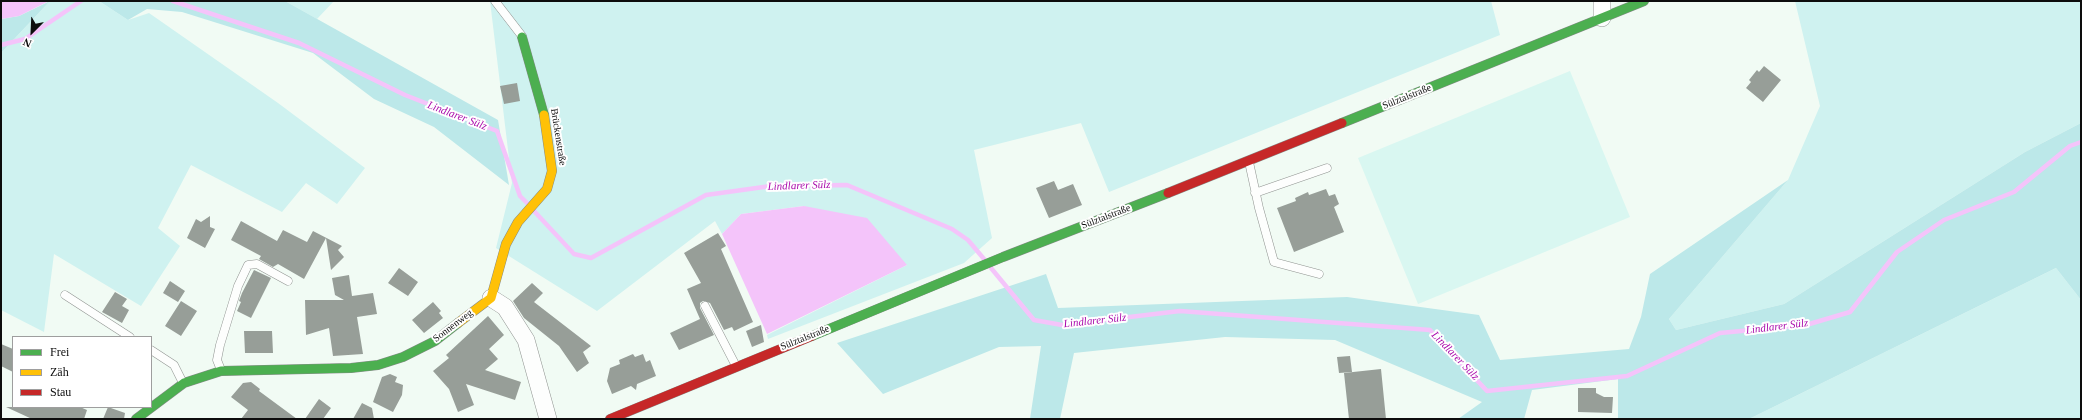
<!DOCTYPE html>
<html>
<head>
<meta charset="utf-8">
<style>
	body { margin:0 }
	#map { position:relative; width:2082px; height:420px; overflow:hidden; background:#f1fbf4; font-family:Georgia,serif }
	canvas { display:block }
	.frame { position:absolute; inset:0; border:2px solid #0d0d0d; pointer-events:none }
	.legend { position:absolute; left:12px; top:336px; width:140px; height:72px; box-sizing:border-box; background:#fff; border:1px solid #9e9e9e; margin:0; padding:5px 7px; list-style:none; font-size:12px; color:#0d0d0d }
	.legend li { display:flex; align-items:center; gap:8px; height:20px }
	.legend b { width:20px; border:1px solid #9e9e9e }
	.north { position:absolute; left:12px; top:12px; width:40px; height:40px; -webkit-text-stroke:3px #fff; paint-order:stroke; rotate:204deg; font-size:11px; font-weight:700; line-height:16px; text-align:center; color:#0d0d0d }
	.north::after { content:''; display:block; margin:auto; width:14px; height:18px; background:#0d0d0d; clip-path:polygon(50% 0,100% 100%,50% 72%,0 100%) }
</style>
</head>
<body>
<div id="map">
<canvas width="2082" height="420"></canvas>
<div class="frame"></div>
<ul class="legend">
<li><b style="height:5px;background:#4caf50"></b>Frei</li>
<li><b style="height:5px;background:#ffc107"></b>Zäh</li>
<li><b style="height:5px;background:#c62828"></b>Stau</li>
</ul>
<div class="north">N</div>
</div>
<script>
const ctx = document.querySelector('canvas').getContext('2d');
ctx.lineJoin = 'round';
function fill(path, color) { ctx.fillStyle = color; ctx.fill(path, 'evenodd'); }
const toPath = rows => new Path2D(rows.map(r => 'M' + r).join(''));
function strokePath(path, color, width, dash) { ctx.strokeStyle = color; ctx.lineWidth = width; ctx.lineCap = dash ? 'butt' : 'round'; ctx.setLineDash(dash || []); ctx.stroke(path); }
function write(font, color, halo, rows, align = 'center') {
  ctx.font = font + ' Georgia,serif'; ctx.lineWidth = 4; ctx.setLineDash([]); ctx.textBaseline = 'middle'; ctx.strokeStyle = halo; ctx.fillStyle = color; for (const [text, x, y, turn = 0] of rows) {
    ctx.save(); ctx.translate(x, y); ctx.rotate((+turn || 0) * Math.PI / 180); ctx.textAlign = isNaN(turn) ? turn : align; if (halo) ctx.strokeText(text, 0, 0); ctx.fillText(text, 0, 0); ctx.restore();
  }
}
fill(toPath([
	[50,1,99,1,128,20,149,13,278,103,365,168,337,204,306,183,282,212,191,165,158,228,180,246,141,306,54,254,44,332,1,310,1,53],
	[285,1,334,1,317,19],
	[490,1,1491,1,1500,35,1109,192,1081,123,974,150,992,238,964,263,768,339,767,335,907,265,804,206,741,214,722,234,715,221,597,311,496,248,512,183],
	[1795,1,2081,1,2081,123,2025,152,1784,304,1676,330,1669,319,1788,180,1820,106],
	[2056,268,2081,300,2081,419,1749,419]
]), '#cff2f0');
fill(toPath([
	[50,1,1,53,1,19,19,16],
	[99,1,285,1,498,120,509,185,434,127,374,99,313,53,182,12,147,9,128,20],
	[2081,123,2081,300,2056,268,1749,419,1618,419,1618,379,1532,390,1524,419,1458,419,1482,402,1335,340,1225,337,1074,353,1060,419,1030,419,1041,346,999,347,883,394,837,343,1046,274,1058,308,1347,297,1479,315,1500,360,1629,349,1641,317,1650,274,1788,180,1669,319,1676,330,1784,304,2025,152]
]), '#bce8e9');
fill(toPath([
	[1570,71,1630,217,1418,304,1358,158]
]), '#d9f7f1');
fill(toPath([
	[1,1,49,1,19,16,1,19],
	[804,206,867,218,907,265,767,334,722,234,741,214]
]), '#f4c4fa');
strokePath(toPath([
	[173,1,299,43,405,95,497,131,520,196,527,203],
	[1,45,25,39,81,1],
	[534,211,574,254,591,258,706,195,771,186,847,185,952,229,968,240,984,259],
	[991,268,1034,320,1062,325,1180,311,1430,330,1487,391,1627,376,1720,333,1806,325,1850,312,1897,252,1944,220,2014,192,2070,146,2081,142]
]), '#f4c4fa', 4.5);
fill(toPath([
	[1764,66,1781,80,1763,102,1746,88,1751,82,1749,80,1757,70,1759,72],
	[517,83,520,101,504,104,500,86],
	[1054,181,1058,190,1073,184,1082,205,1049,218,1036,188],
	[1326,189,1329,196,1335,194,1339,204,1334,207,1344,232,1294,252,1277,208,1296,201,1295,198,1308,192,1309,195],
	[210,216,210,227,215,229,205,248,187,238,196,219,201,222],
	[241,221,277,241,283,230,307,242,313,231,342,246,338,250,344,257,331,270,326,238,304,279,278,264,273,267,259,259,261,256,231,240],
	[718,233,726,246,721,249,753,322,734,331,732,327,724,330,710,303,703,301,700,303,700,308,714,335,679,350,670,333,700,319,687,289,701,283,684,253],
	[399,268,418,282,408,296,388,283],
	[254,270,271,278,251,318,237,311,241,302,239,301,242,293],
	[349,275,352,296,373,293,377,314,357,317,363,354,333,356,329,328,306,335,305,300,344,300,335,295,332,278],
	[170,281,185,291,178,302,163,293],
	[532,283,543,293,534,302,591,346,583,352,589,363,577,372,559,346,524,318,513,301],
	[115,292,127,299,122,306,129,310,122,323,102,312],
	[181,301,197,311,181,336,165,326],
	[433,302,441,311,439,313,443,318,424,333,412,320],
	[488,316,504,335,489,349,498,359,485,370,521,382,515,400,466,384,474,405,458,412,449,389,433,371,449,358,446,355],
	[761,325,764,342,752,347,746,331],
	[244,331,272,331,273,353,245,353],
	[1,344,13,349,13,372,1,366],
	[633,354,635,357,643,354,646,362,650,360,656,376,637,384,636,390,631,386,612,394,607,381,610,368,620,364,619,360],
	[1350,356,1352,372,1339,373,1337,357],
	[1381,369,1386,419,1349,419,1344,373],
	[390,374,397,377,395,382,403,385,402,395,393,412,373,402,382,377],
	[251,382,260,389,259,391,297,419,241,419,248,410,231,397,243,383],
	[1578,388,1596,388,1596,393,1604,397,1613,397,1612,413,1578,412],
	[319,399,331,408,323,419,305,419],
	[362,403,372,408,374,419,353,419],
	[6,407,80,407,87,410,84,419,32,419],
	[108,407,125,413,124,419,103,419]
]), '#979e98');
const lane = toPath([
	[495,1,522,36],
	[1249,162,1259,208,1274,262,1319,274],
	[1255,193,1327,168],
	[65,295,130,337],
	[705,306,736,366],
	[151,350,174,365,183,383],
	[221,370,217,360,220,345,238,286,248,265,257,264,288,281]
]);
const street = toPath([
	[1602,1,1602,18],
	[491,298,505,307,526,340,548,419]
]);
const fast = toPath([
	[522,37,544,115],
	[1342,123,1644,1],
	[812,336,1003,257,1168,193],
	[136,419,184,383,221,371,351,368,378,365,403,357,435,341,458,323]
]);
const slow = toPath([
	[458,323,491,298,506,244,518,222,547,189,552,171,544,115]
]);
const jam = toPath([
	[1168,193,1342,123],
	[610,419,812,336]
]);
strokePath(lane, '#909491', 9);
strokePath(street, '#909491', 18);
strokePath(fast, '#868b88', 10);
strokePath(slow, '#868b88', 10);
strokePath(jam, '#868b88', 10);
strokePath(lane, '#fdfefd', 8);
strokePath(street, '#fdfefd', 17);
strokePath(fast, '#4caf50', 9);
strokePath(slow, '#ffc107', 9);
strokePath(jam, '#c62828', 9);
write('10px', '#0d0d0d', '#fff', [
	["Sülztalstraße",1407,97,-22],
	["Brückenstraße",558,137,81],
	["Sülztalstraße",1106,217,-21],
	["Sonnenweg",453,326,-37],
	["Sülztalstraße",805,338,-22]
]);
write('italic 11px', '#a90aab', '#fff', [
	["Lindlarer Sülz",457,116,21],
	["Lindlarer Sülz",799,186,-2],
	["Lindlarer Sülz",1095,321,-6],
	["Lindlarer Sülz",1777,327,-7],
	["Lindlarer Sülz",1455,356,46]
]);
</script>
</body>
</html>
